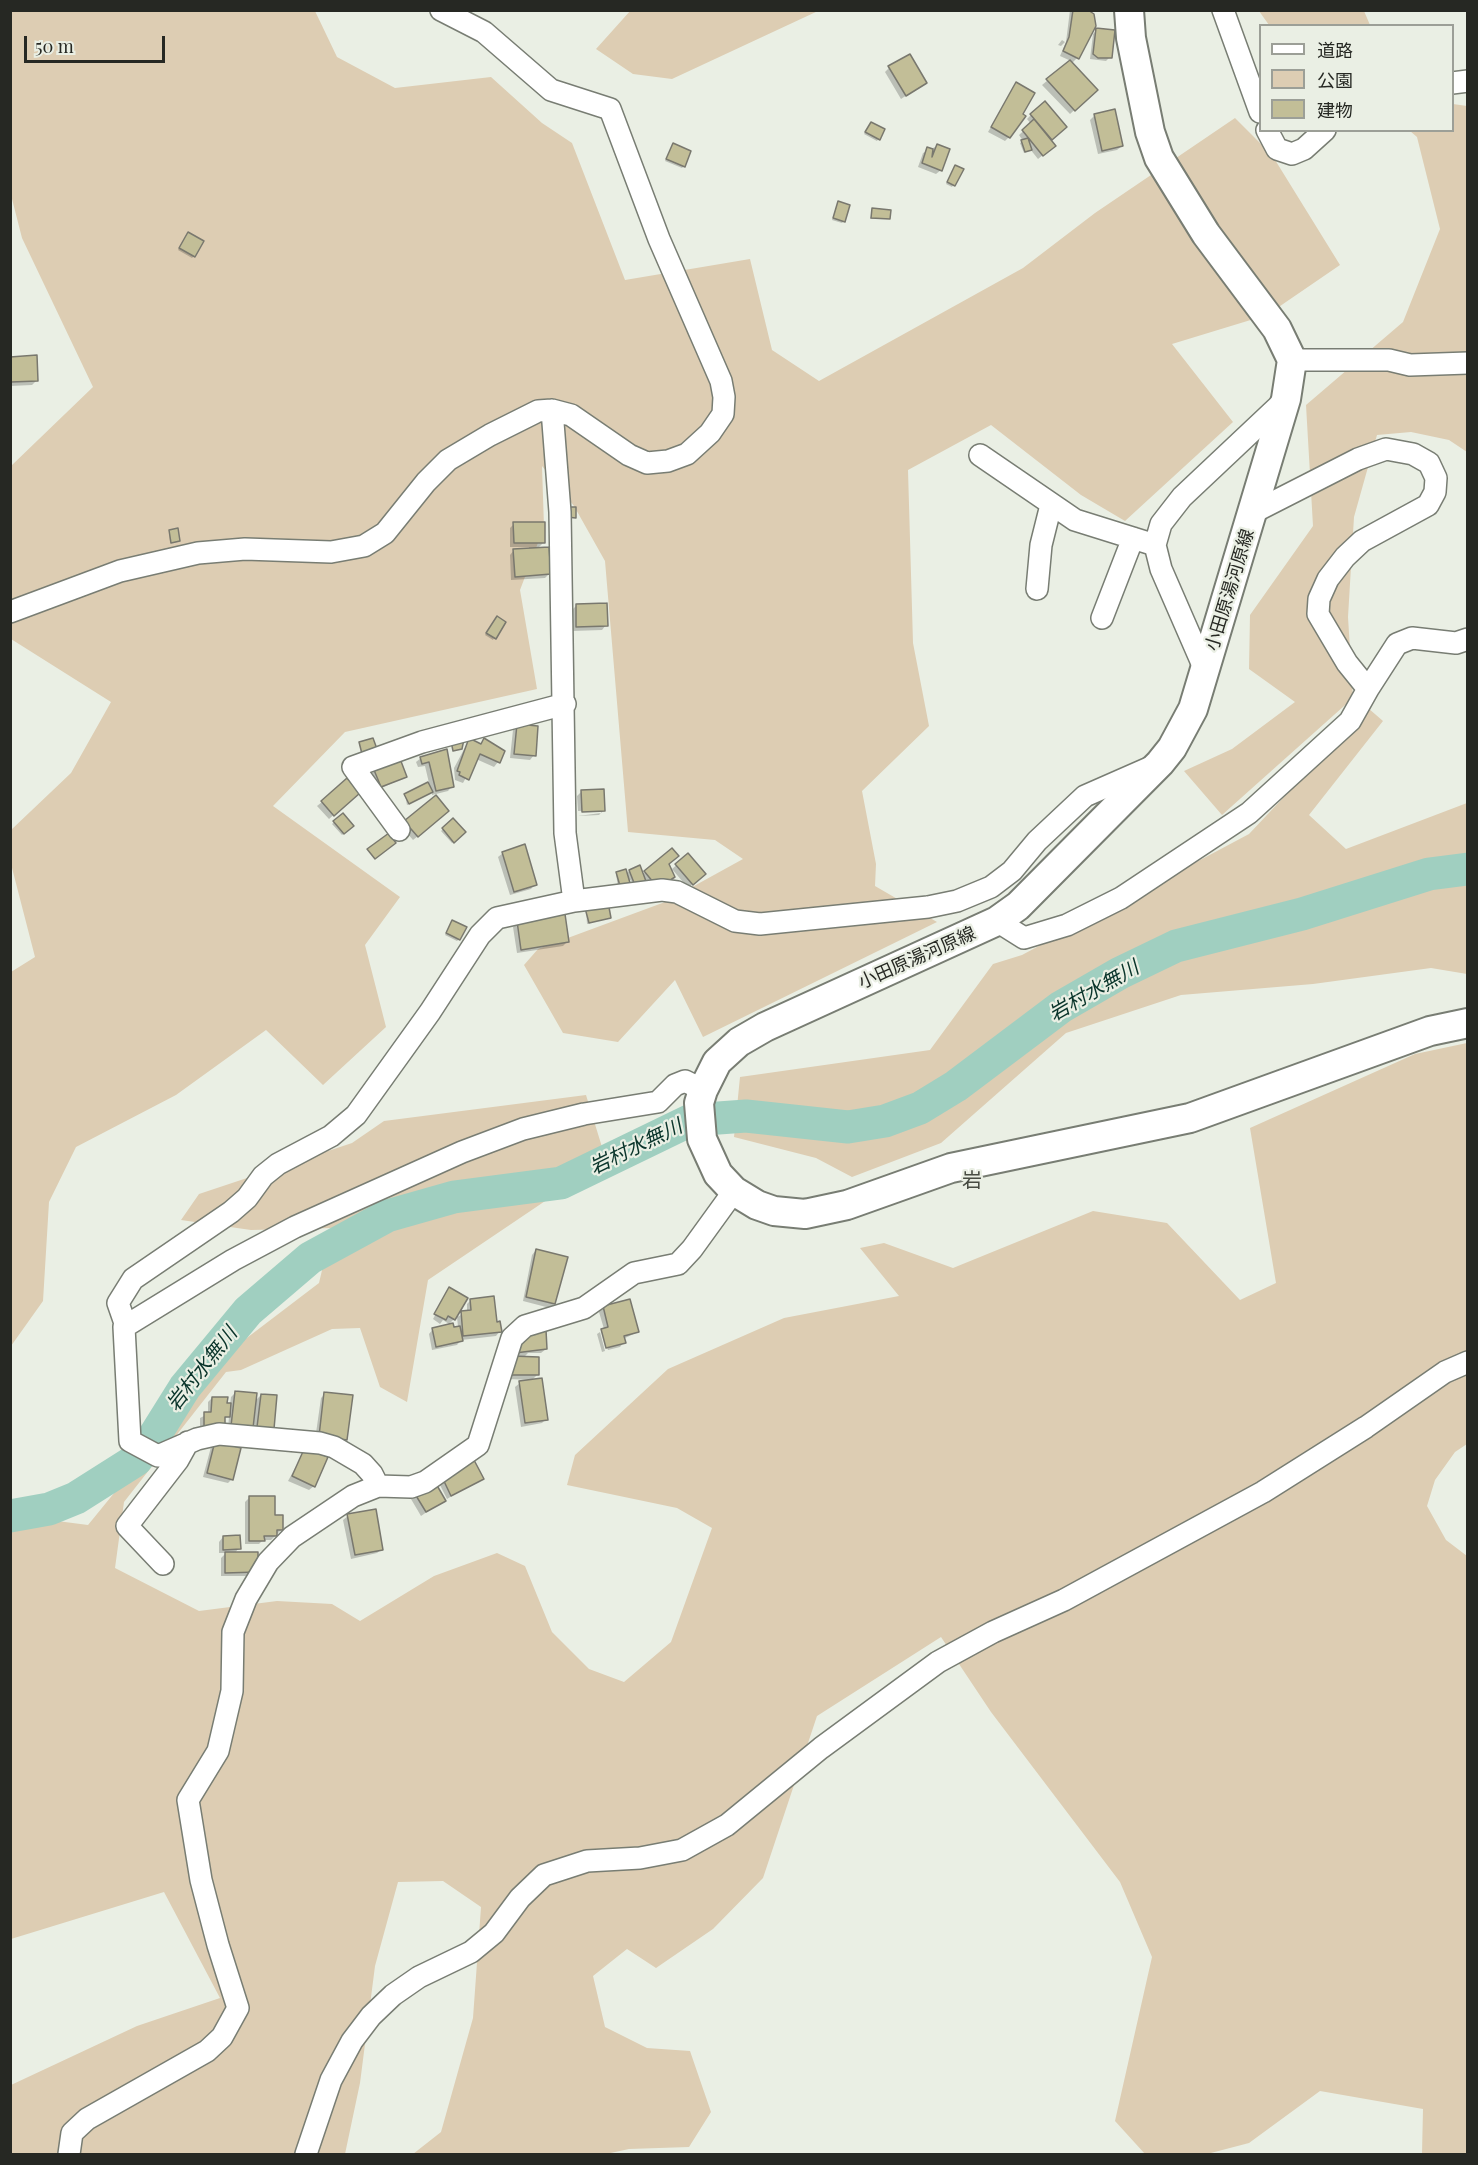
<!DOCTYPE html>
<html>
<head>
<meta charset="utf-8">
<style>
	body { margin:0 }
	#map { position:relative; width:1478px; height:2165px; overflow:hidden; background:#eaefe4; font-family:"Playfair Display","Noto Sans JP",serif }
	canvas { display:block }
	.frame { position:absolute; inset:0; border:12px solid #262823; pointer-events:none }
	.legend { position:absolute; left:1259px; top:24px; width:195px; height:108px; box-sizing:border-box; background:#eaefe4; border:2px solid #9c9f97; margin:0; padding:8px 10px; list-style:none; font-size:18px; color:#262823 }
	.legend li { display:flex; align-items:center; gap:12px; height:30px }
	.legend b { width:30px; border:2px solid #9c9f97 }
	.scale { position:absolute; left:24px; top:36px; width:141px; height:27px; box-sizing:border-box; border:3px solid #262823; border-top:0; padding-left:8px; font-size:18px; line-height:21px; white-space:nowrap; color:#262823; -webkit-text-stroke:4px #eaefe4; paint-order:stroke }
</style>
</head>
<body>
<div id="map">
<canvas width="1478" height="2165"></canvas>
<div class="frame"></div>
<ul class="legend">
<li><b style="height:8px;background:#fff"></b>道路</li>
<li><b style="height:16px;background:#ddcdb3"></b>公園</li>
<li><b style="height:16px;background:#c2be97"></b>建物</li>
</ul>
<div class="scale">50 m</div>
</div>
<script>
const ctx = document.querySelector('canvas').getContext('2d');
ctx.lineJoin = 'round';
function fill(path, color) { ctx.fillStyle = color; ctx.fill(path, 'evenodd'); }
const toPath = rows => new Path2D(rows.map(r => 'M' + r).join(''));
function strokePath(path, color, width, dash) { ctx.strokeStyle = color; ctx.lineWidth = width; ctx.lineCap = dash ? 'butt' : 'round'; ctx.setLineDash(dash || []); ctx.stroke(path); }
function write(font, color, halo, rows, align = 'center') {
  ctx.font = font + ' "Playfair Display","Noto Sans JP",serif'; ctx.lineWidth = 4.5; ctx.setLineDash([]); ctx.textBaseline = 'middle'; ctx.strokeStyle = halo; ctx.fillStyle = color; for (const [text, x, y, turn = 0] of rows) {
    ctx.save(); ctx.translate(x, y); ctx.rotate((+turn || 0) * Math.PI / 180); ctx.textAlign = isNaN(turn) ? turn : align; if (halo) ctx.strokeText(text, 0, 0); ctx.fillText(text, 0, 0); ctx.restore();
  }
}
fill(toPath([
	[631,10,818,10,818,11,672,79,633,74,596,49],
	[11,11,315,11,337,57,395,88,491,77,542,123,572,143,625,280,750,259,772,350,819,381,1023,268,1095,213,1235,118,1272,155,1340,265,1267,315,1172,344,1233,422,1125,521,1081,495,991,425,908,470,913,643,929,726,862,791,876,864,875,886,937,922,703,1037,675,980,618,1042,563,1033,524,965,538,949,665,902,743,859,715,840,628,832,605,561,574,506,542,466,544,527,520,590,537,689,345,732,273,806,400,897,365,945,386,1027,323,1085,266,1030,176,1095,76,1147,49,1202,43,1301,11,1346,11,972,35,957,11,864,11,830,71,773,111,702,11,639,11,466,93,387,22,238,11,195],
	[1259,11,1364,11,1370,25,1269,25],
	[1453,104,1467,106,1467,452,1449,440,1411,432,1377,435,1354,517,1348,617,1353,698,1222,815,1184,771,1232,749,1295,702,1249,669,1250,615,1313,526,1306,405,1403,322,1440,229,1417,137,1410,131,1452,130],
	[1368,708,1383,721,1309,815,1346,849,1467,803,1467,974,1431,968,1313,984,1181,995,1066,1033,941,1143,852,1177,816,1158,734,1137,740,1077,930,1050,993,964,1022,955,1249,834],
	[1467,1043,1467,1444,1455,1452,1435,1480,1427,1506,1446,1540,1467,1556,1467,2154,1422,2154,1423,2109,1320,2091,1249,2143,1207,2154,1145,2154,1115,2121,1152,1957,1120,1882,991,1712,941,1637,817,1716,763,1878,713,1929,656,1968,627,1949,593,1976,605,2027,647,2048,690,2051,711,2112,689,2147,629,2149,606,2154,413,2154,441,2132,473,2018,481,1907,443,1881,398,1882,375,1966,360,2083,345,2154,11,2154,11,2085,137,2026,220,1998,164,1892,11,1939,11,1515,88,1525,231,1350,319,1283,332,1228,251,1230,181,1220,199,1194,352,1143,384,1121,586,1095,606,1160,428,1280,407,1402,380,1387,360,1328,332,1329,241,1370,226,1372,124,1502,115,1568,199,1611,277,1601,332,1604,360,1621,434,1576,497,1553,525,1566,552,1632,589,1669,624,1682,671,1642,712,1528,677,1508,567,1485,575,1455,668,1369,784,1318,899,1296,860,1248,884,1243,953,1268,1093,1211,1167,1223,1240,1300,1276,1283,1250,1128,1415,1054]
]), '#ddcdb3');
fill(toPath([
	[1070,10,1087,10,1077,58,1071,64,1096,90,1070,114,1042,85,1071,61,1060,56,1066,42],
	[1097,30,1110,57,1106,61,1090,59,1093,34],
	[1062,40,1065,42,1061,46,1058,45],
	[889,68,925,83,901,99,885,72],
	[1016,84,1009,137,1005,141,988,132],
	[1031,115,1061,131,1049,141,1049,150,1038,159,1030,149,1024,153,1020,143,1023,141,1019,135,1031,124,1027,119],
	[1095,115,1122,146,1117,150,1098,154,1090,120],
	[871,123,883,130,877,141,864,134],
	[673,145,684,166,682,168,665,161],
	[937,146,941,170,936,174,918,167,923,153],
	[954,168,962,169,952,187,946,184],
	[838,203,844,221,842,223,832,220],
	[873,210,889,218,870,219],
	[187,235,194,256,192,258,178,250],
	[10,358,37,380,32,385,10,386],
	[514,524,544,542,537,549,549,574,545,578,511,580,510,555,514,550,529,549,529,547,510,547,510,528],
	[169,532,179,540,177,542,170,543],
	[576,606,606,625,602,630,572,631,572,610],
	[495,619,494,638,493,640,485,635],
	[517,726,534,755,530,760,510,758,513,730],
	[469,740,480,745,484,740,498,762,494,767,476,759,463,783,455,780,454,768],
	[446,751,452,786,448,791,432,795,432,792,407,805,405,795,429,783,425,766,418,767,416,762,421,758],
	[375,771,406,776,376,791,370,775],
	[582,791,603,811,599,815,578,816,601,813,601,810,578,811,577,796],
	[354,797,329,819,317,806,322,802],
	[342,815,352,826,342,835,332,824],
	[443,816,413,840,401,826],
	[453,820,464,832,452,843,441,831],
	[672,850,667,865,673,877,669,882,634,889,631,880,618,887,616,874,625,871,626,874,629,871,642,875],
	[503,853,535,884,531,889,510,895,498,857],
	[688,855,699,878,688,888,672,869],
	[586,909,609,917,587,924],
	[451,923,459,939,457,941,445,935],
	[518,923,567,942,563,946,517,953,513,927],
	[536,1250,554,1304,550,1308,523,1301,532,1255],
	[448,1292,454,1319,449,1324,443,1320,440,1324,433,1319],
	[471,1300,496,1323,500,1331,496,1336,461,1340,457,1345,432,1350,429,1334,433,1329,458,1327,457,1317,467,1312,467,1304],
	[604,1308,638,1332,623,1339,624,1342,620,1347,608,1350,601,1331,604,1329,599,1312],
	[545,1332,546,1349,541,1353,528,1353,523,1358,537,1375,532,1380,508,1379,511,1357],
	[600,1332,605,1351,602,1352,597,1334],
	[520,1383,546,1419,542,1423,521,1427,515,1387],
	[236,1392,254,1402,261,1395,273,1428,254,1431,254,1425,247,1432,228,1430,229,1416,200,1432,200,1418,208,1414,208,1402,212,1398,230,1405,231,1397],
	[325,1394,346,1439,342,1444,315,1440,321,1398],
	[215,1443,232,1479,228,1483,203,1477,211,1447],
	[306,1448,314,1486,309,1490,288,1481],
	[482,1478,447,1499,439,1483,443,1479],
	[416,1495,444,1500,421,1516,411,1499],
	[249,1498,274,1516,282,1529,271,1540,263,1540,259,1544,245,1544,245,1502],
	[348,1516,382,1549,377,1553,351,1559,343,1520],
	[223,1537,239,1548,234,1554,256,1553,252,1576,221,1576,221,1558,226,1553,219,1553,219,1542]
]), '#0003');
strokePath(toPath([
	[10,1516,49,1509,76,1498,136,1460,155,1435,185,1387,248,1311,310,1258,387,1216,454,1197,561,1183,691,1120,746,1116,848,1127,885,1121,920,1108,956,1086,1061,1007,1120,973,1176,946,1302,914,1429,874,1468,869]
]), '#a0cfc0', 33);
const building = toPath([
	[1073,10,1088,10,1094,14,1096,26,1079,59,1063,51,1069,37,1073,10],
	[1096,28,1115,30,1112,58,1098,58,1093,54,1096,28],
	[910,54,927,83,906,96,888,66,910,54],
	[1070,60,1098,90,1075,111,1046,79,1070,60],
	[1016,82,1035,93,1023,114,1026,116,1010,138,991,127,1016,82],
	[1045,101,1067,127,1052,140,1030,114,1045,101],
	[1115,109,1123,146,1102,151,1094,114,1115,109],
	[1034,119,1056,146,1043,156,1022,130,1034,119],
	[871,122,885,129,880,140,865,132,871,122],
	[1028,138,1032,150,1025,152,1021,140,1028,138],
	[673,143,691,151,685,167,666,159,673,143],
	[937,144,950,149,942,171,922,163,927,147,933,149,932,157,937,144],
	[955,165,964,169,955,186,947,182,955,165],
	[838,201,850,205,845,222,833,218,838,201],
	[872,208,891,210,890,219,871,218,872,208],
	[188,232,204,241,195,257,179,248,188,232],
	[37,355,38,381,11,382,10,357,37,355],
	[567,507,576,507,576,518,566,517,567,507],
	[513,522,545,522,545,543,514,543,513,522],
	[178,528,180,541,171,543,169,530,178,528],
	[549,547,551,574,515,577,513,549,549,547],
	[607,603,608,626,576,627,576,604,607,603],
	[497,616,506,622,496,639,486,633,497,616],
	[517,724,538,726,536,756,514,754,517,724],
	[373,738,377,749,362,754,359,742,373,738],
	[469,738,481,744,484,738,505,751,500,763,480,754,469,780,459,775,460,772,457,771,469,738],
	[464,739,462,749,453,751,451,741,464,739],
	[447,749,454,787,436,791,429,762,422,764,420,757,447,749],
	[399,756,407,777,381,787,374,770,399,756],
	[347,778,360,793,334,816,321,801,347,778],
	[428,782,433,792,409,804,404,794,428,782],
	[604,789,605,811,582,812,581,790,604,789],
	[436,795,449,811,418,837,404,821,436,795],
	[343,813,354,826,344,834,333,821,343,813],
	[453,818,466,832,454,843,442,828,453,818],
	[389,833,396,843,375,859,367,849,389,833],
	[525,844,537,885,514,892,502,852,525,844],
	[672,848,679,856,669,864,675,877,658,888,644,871,672,848],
	[688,853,706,874,693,885,675,864,688,853],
	[640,865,647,884,636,888,629,870,640,865],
	[626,869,630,883,620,886,616,872,626,869],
	[608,902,611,918,589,923,585,908,608,902],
	[565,914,569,942,521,950,517,921,565,914],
	[452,920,467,927,460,940,446,933,452,920],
	[536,1249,568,1257,555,1304,526,1297,536,1249],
	[449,1287,468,1298,455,1320,448,1316,446,1320,434,1314,449,1287],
	[494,1296,497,1322,500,1321,502,1332,463,1336,461,1311,471,1310,470,1299,494,1296],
	[630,1299,639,1332,624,1336,626,1343,606,1348,601,1329,608,1327,603,1306,630,1299],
	[453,1323,454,1327,460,1326,463,1341,436,1347,432,1328,453,1323],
	[546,1330,547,1349,515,1353,524,1331,546,1330],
	[512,1356,539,1357,539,1375,512,1375,512,1356],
	[542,1378,548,1420,525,1423,519,1381,542,1378],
	[235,1391,257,1393,253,1428,231,1426,235,1391],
	[324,1392,353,1395,347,1440,319,1436,324,1392],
	[261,1394,277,1395,274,1429,257,1427,261,1394],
	[212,1397,228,1397,227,1403,231,1403,230,1417,225,1417,225,1429,204,1428,204,1412,211,1412,212,1397],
	[215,1441,241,1448,233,1480,207,1473,215,1441],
	[305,1447,328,1457,315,1487,292,1476,305,1447],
	[474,1460,484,1479,451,1496,442,1477,474,1460],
	[435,1482,446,1501,426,1512,415,1494,435,1482],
	[249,1496,275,1496,275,1515,283,1515,283,1530,277,1530,277,1536,264,1536,265,1541,249,1541,249,1496],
	[376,1509,383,1550,355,1555,347,1514,376,1509],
	[240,1535,241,1549,223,1550,223,1536,240,1535],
	[225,1552,258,1552,258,1572,225,1573,225,1552]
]);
fill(building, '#c2be97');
strokePath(building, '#79786e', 1.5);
const street = toPath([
	[1223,10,1260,112],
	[1452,83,1468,81],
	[1267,130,1277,149,1292,154,1304,149,1325,130],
	[1292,360,1389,360,1410,365,1468,363],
	[552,410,560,512,565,833,574,901],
	[980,455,1075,520,1155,545],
	[1254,512,1358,459,1386,449,1413,454,1429,463,1436,478,1435,492,1428,505,1362,541,1345,557,1328,579,1319,599,1318,614,1347,663,1368,689,1397,644,1412,638,1456,643,1468,639],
	[1037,589,1041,545,1051,505],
	[10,612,120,571,198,553,245,549,331,552,364,546,385,533,426,482,448,460,490,435,538,411,552,410,571,415,629,455,647,463,668,461,687,454,710,433,723,414,724,397,721,381,659,239,610,109,551,90,484,32,441,10],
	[1102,618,1133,538],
	[1205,670,1161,569,1155,545,1161,524,1182,497,1285,400],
	[399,830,353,767,422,742,565,704],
	[997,921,1024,938,1067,925,1121,898,1249,813,1350,721,1368,689],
	[126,1326,118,1303,133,1279,231,1212,247,1198,263,1176,278,1164,331,1136,356,1115,430,1012,480,935,497,918,574,901,662,890,677,892,735,921,760,924,928,907,957,901,991,887,1012,871,1037,841,1085,796,1151,767],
	[378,1486,372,1474,363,1464,334,1447,320,1443,219,1434,197,1439,158,1456,130,1441,124,1327,233,1260,295,1227,462,1152,523,1129,584,1114,658,1102,675,1085,685,1081,703,1090],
	[163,1564,127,1526,178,1460,188,1442],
	[69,2154,72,2133,87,2119,207,2051,222,2037,238,2008,218,1945,201,1880,188,1800,218,1751,232,1691,233,1632,246,1599,268,1562,292,1537,353,1496,378,1486,411,1487,425,1482,478,1445,512,1338,525,1326,584,1308,634,1273,678,1264,692,1249,734,1191],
	[306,2154,331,2080,352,2041,371,2016,393,1995,419,1977,471,1952,494,1933,520,1898,544,1875,587,1861,640,1858,682,1850,727,1825,821,1748,938,1662,993,1632,1064,1600,1263,1492,1366,1427,1445,1372,1468,1362]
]);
const secondary = toPath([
	[1129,10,1131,38,1150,132,1159,158,1206,234,1277,329,1292,360,1286,399,1193,709,1172,748,1160,763,1018,906,997,921,765,1027,739,1042,717,1062,703,1090,699,1103,702,1139,718,1174,734,1191,757,1205,774,1211,805,1214,847,1205,951,1168,1190,1118,1430,1031,1468,1023]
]);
strokePath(street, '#787d73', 24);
strokePath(secondary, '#787d73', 32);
strokePath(street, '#fff', 21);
strokePath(secondary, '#fff', 28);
write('18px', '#262823', '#eaefe4', [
	["小田原湯河原線",1230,590,-73],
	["小田原湯河原線",917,958,-24]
]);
write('italic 20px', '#09342a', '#eaefe4', [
	["岩村水無川",1094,991,-30],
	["岩村水無川",636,1147,-26],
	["岩村水無川",202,1369,-52]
]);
write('20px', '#484c43', '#eaefe4', [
	["岩",972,1181]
]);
</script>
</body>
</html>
